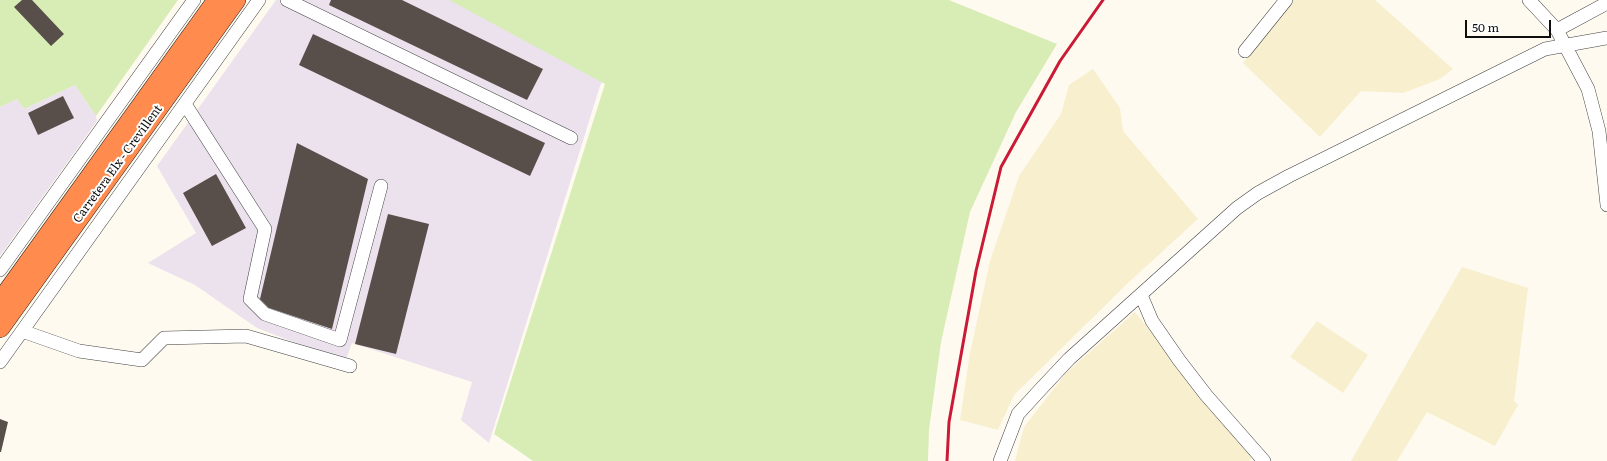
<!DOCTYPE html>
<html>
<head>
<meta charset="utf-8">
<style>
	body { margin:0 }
	#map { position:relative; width:1607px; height:461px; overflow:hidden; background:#fffaf0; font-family:Literata,serif }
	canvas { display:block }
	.scale { position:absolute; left:1465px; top:20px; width:86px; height:18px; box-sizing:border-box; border:2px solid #0e0e0e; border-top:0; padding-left:5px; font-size:12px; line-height:14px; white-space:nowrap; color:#0e0e0e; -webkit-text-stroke:3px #fff; paint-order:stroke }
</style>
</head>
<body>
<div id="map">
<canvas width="1607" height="461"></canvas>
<div class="scale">50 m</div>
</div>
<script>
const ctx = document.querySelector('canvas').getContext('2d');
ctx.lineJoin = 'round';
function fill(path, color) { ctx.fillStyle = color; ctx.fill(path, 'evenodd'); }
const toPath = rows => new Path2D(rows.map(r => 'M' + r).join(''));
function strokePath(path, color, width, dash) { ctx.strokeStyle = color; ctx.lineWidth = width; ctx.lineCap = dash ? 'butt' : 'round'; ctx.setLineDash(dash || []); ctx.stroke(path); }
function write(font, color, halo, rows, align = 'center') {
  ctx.font = font + ' Literata,serif'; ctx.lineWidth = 4; ctx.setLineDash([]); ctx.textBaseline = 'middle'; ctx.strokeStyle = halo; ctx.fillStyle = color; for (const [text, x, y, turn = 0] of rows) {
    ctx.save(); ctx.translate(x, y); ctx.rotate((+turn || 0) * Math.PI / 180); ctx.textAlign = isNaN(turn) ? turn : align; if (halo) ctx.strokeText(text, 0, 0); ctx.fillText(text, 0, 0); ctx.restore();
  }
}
fill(toPath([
	[276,0,640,0,600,86,489,443,461,420,472,382,352,343,345,362,257,328,195,285,148,263,196,233,157,166],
	[75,85,96,116,97,121,0,256,0,107,17,99,24,109]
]), '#ebe2ee');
fill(toPath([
	[1293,0,1375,0,1453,69,1440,79,1403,93,1361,91,1320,137,1243,63],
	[1093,69,1120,108,1123,131,1198,219,1129,282,1014,395,998,430,960,420,970,353,990,261,1019,176,1061,114,1069,85],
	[1462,267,1528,288,1514,401,1518,405,1495,446,1427,412,1397,461,1351,461],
	[1135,312,1252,458,1249,461,1015,461,1024,427,1066,373],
	[1317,321,1368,355,1343,393,1290,357]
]), '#f7efcd');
fill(toPath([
	[0,0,178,0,96,116,75,85,24,109,17,99,0,107],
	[449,0,949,0,1057,44,1016,112,970,212,941,342,929,430,928,461,533,461,494,434,605,84]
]), '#d8edb6');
fill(toPath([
	[22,0,32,0,64,34,51,46,14,7],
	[331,0,402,0,543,69,527,100,329,5],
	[313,34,545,143,530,176,299,65],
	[63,96,74,118,38,135,28,113],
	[297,143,368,179,332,329,269,308,260,299],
	[216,174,246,228,212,246,183,193],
	[388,214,429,224,396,354,355,344],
	[0,419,8,422,1,452,0,452]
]), '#584e4a');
const minor = toPath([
	[287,0,571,138],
	[1529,0,1557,30,1588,89,1599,131,1607,205],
	[1557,30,1607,3],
	[1245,51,1286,0],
	[185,104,265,229,250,299,265,314,340,340,381,186],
	[0,270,194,0],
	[1141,295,1152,321,1179,360,1206,395,1264,461],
	[22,331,79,351,142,360,164,338,246,336,350,366],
	[0,362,259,0],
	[1000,461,1018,414,1039,391,1069,359,1237,208,1258,193,1289,176,1545,49,1607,38]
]);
const highway = toPath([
	[0,302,217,0],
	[0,328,236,0]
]);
strokePath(minor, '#414141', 14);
strokePath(highway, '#1f1f1f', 20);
strokePath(minor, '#fff', 13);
strokePath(highway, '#ff8c4e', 19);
strokePath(toPath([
	[947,461,949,422,976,271,1001,167,1060,61,1103,0]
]), '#c91b36', 3);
write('12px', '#0e0e0e', '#fff', [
	["Carretera Elx - Crevillent",118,164,-54]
]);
</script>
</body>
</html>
